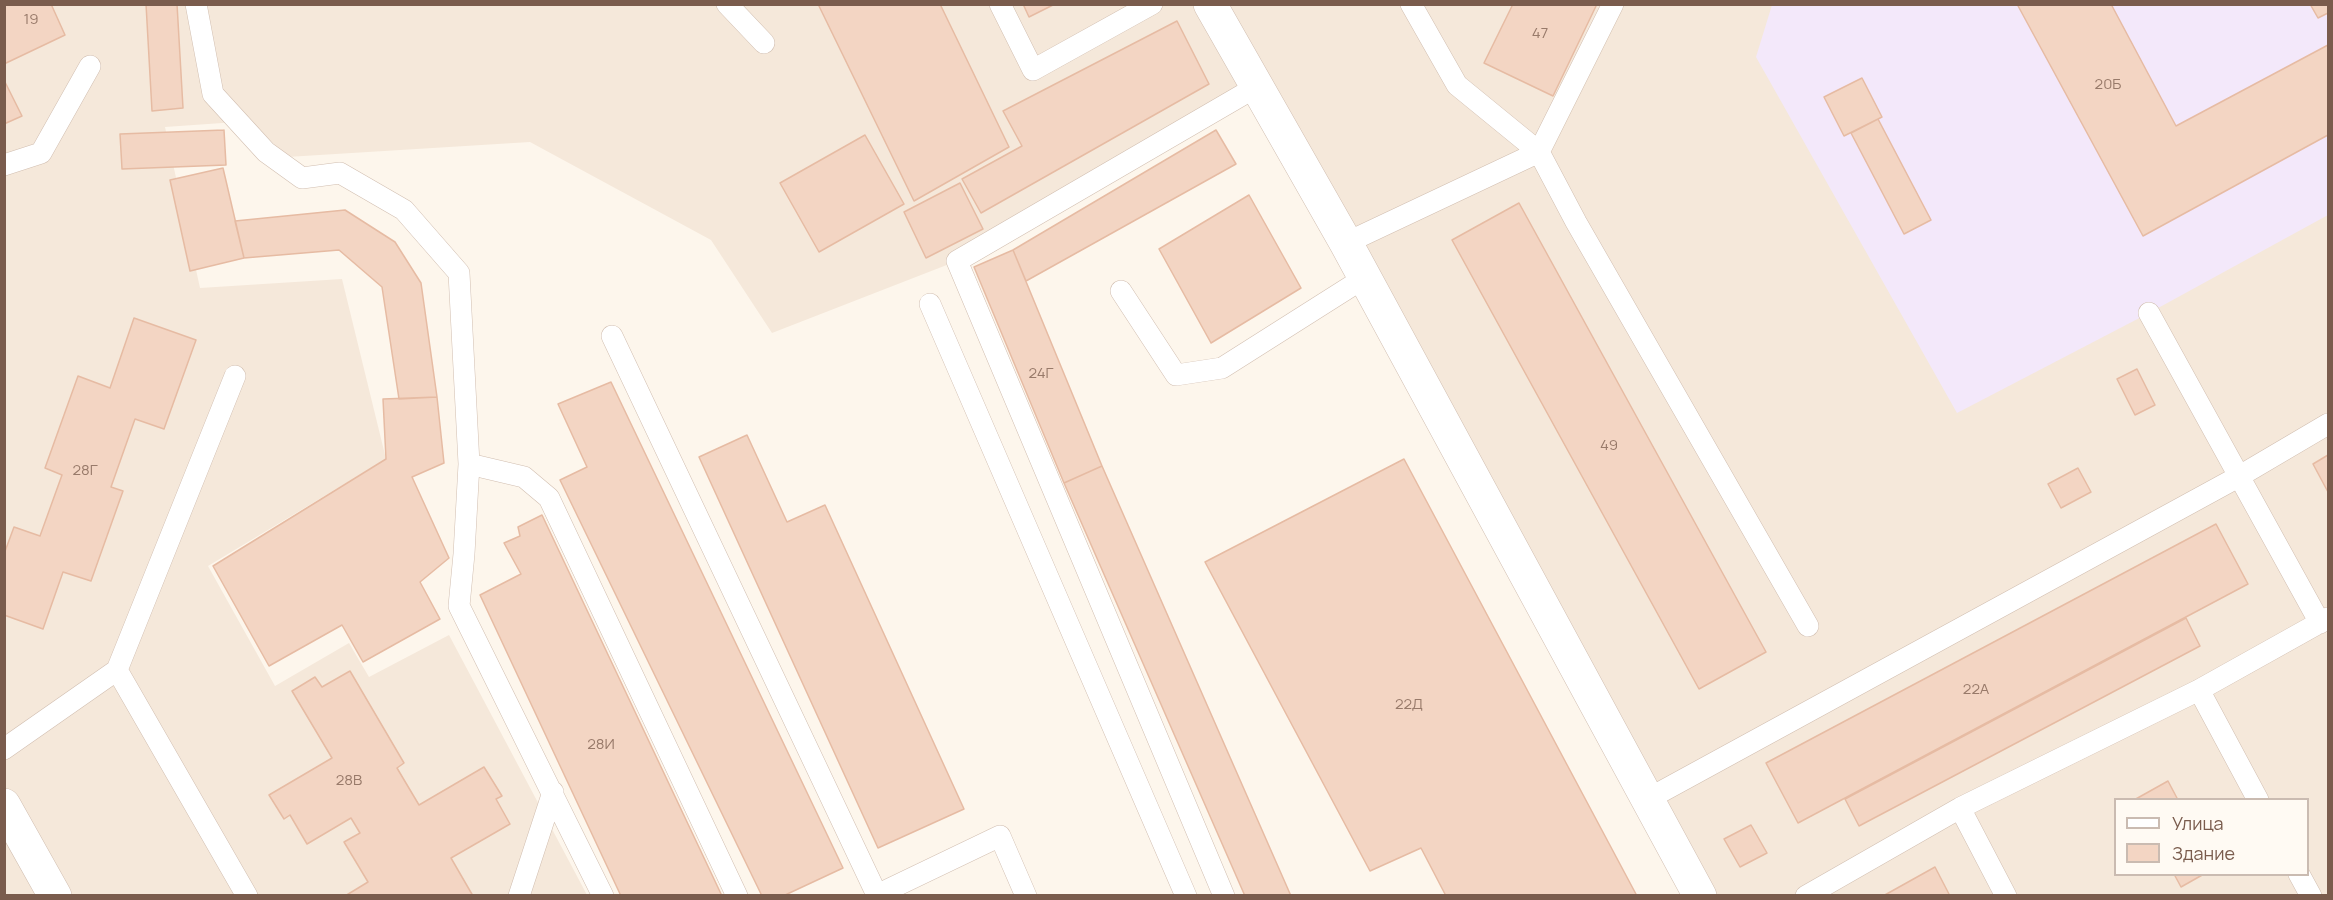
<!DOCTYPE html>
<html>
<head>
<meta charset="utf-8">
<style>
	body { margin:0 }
	#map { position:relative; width:2333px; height:900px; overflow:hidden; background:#fdf6ec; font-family:Manrope,sans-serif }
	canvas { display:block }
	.frame { position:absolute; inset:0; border:6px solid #7a5c4d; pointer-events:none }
	.legend { position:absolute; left:2114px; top:798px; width:195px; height:78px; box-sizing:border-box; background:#fffaf3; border:2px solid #cabbb1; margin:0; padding:8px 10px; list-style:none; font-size:18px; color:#7a5c4d }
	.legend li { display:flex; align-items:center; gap:12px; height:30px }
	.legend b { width:30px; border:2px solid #cabbb1 }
</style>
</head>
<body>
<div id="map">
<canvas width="2333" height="900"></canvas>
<div class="frame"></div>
<ul class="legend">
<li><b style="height:8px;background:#fff"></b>Улица</li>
<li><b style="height:16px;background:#f3d5c3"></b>Здание</li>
</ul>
</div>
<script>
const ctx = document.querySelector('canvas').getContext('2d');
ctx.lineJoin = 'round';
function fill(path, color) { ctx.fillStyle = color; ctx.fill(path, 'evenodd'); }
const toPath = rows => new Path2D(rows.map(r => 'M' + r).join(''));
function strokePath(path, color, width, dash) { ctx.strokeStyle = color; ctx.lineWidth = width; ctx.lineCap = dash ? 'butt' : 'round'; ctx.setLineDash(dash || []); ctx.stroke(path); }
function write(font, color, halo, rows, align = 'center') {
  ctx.font = font + ' Manrope,sans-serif'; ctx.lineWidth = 4.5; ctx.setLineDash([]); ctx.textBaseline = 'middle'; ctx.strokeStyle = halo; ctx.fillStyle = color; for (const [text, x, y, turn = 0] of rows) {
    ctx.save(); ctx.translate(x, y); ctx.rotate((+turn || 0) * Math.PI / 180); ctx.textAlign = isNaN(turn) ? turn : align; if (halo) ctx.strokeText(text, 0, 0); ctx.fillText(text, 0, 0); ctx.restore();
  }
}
fill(toPath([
	[5,5,2328,5,2328,895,1700,895,1256,87,957,261,772,333,711,240,530,142,287,157,251,121,165,127,200,288,342,279,386,459,208,566,275,686,349,643,369,677,449,635,587,895,5,896],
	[2116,800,2308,800,2308,874,2116,874]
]), '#f5e8da');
fill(toPath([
	[1772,5,2328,5,2328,215,2149,313,1957,413,1756,57]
]), '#f3e8fa');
const building = toPath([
	[4,4,51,4,65,35,4,64,4,4],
	[146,4,177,4,183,108,152,111,146,4],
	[818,4,940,4,1009,147,914,201,818,4],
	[1023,4,1055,4,1029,17,1023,4],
	[1513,4,1597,4,1553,96,1484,63,1513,4],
	[2017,4,2111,4,2176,126,2328,45,2328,135,2143,236,2017,4],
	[2310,4,2328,4,2328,13,2318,18,2310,4],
	[1177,21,1209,84,981,213,962,179,1022,146,1003,111,1177,21],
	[1862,78,1882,117,1844,136,1824,97,1862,78],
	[4,80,22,116,4,124,4,80],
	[1878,119,1931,220,1904,234,1851,133,1878,119],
	[224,130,226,165,122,169,120,134,224,130],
	[1216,130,1236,164,1026,281,1013,250,1216,130],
	[865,135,904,204,819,252,780,183,865,135],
	[223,168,244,258,190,271,170,180,223,168],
	[960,183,983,229,926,258,904,212,960,183],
	[1249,195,1301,288,1211,343,1159,249,1249,195],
	[1519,203,1766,652,1699,689,1452,240,1519,203],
	[345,210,395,242,421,283,437,397,399,399,382,287,339,250,244,258,235,221,345,210],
	[1013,250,1102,466,1064,483,974,267,1013,250],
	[134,318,196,340,164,429,135,419,111,487,123,491,91,581,63,572,43,629,4,615,4,554,14,527,40,536,62,475,45,468,78,376,110,388,134,318],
	[2137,369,2155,405,2135,415,2117,379,2137,369],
	[611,382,843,868,783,896,762,896,560,480,587,467,558,404,611,382],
	[437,397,444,463,412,477,449,558,420,582,440,619,363,662,342,625,269,666,213,566,386,459,383,399,437,397],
	[747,435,787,522,825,505,964,809,878,848,699,457,747,435],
	[2328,455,2328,492,2313,464,2328,455],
	[1404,459,1637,896,1446,896,1421,848,1370,871,1205,562,1404,459],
	[1102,466,1291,896,1245,896,1064,483,1102,466],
	[2078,468,2091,492,2061,508,2048,484,2078,468],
	[542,515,722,896,621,896,480,595,521,574,504,543,520,536,518,527,542,515],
	[2216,524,2248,584,1798,823,1766,763,2216,524],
	[2186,618,2200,646,1859,826,1845,799,2186,618],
	[350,671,404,763,397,768,419,805,484,767,502,796,496,799,510,824,451,858,473,896,345,896,368,882,344,842,360,833,351,818,307,844,290,815,284,819,269,795,332,758,292,691,315,677,322,687,350,671],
	[2168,781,2178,800,2134,800,2168,781],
	[1751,825,1767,853,1740,867,1724,839,1751,825],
	[1935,867,1950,896,1883,896,1935,867],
	[2174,874,2204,874,2181,887,2174,874]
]);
fill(building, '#f3d5c3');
strokePath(building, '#e6bba3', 1.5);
const lane = toPath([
	[196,4,213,94,266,152,302,178,340,173,404,210,459,273,469,464,524,477,549,498,737,896],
	[727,4,764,43],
	[1000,4,1033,70,1152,4],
	[1411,4,1457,85,1539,152,1613,4],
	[4,165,41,153,90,66],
	[1346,243,1539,152,1576,222,1808,626],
	[1121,291,1176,375,1222,368,1364,278],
	[930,304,1186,896],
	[2149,313,2320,623],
	[612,336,877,895],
	[469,464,464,554,459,606,603,896],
	[117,670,247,896],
	[2199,690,2258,800],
	[4,749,117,670,235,376],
	[1648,799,2238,477,2328,424],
	[1960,808,2006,896],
	[2299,874,2311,896],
	[519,896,553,792],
	[875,896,1000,836,1026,896],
	[1224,896,957,261,1256,87],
	[1806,896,1960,808,2199,690,2328,618]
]);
const street = toPath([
	[1210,4,1346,243,1700,896],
	[4,805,55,896]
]);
strokePath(lane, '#d1beb0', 22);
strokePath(street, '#d1beb0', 34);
strokePath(lane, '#fff', 21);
strokePath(street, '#fff', 33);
write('15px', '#987a6a', null, [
	["19",31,20],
	["47",1540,34],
	["20Б",2108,85],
	["24Г",1041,374],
	["49",1609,446],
	["28Г",85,471],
	["22А",1976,690],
	["22Д",1409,705],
	["28И",601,745],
	["28В",349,781]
]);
</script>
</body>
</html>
